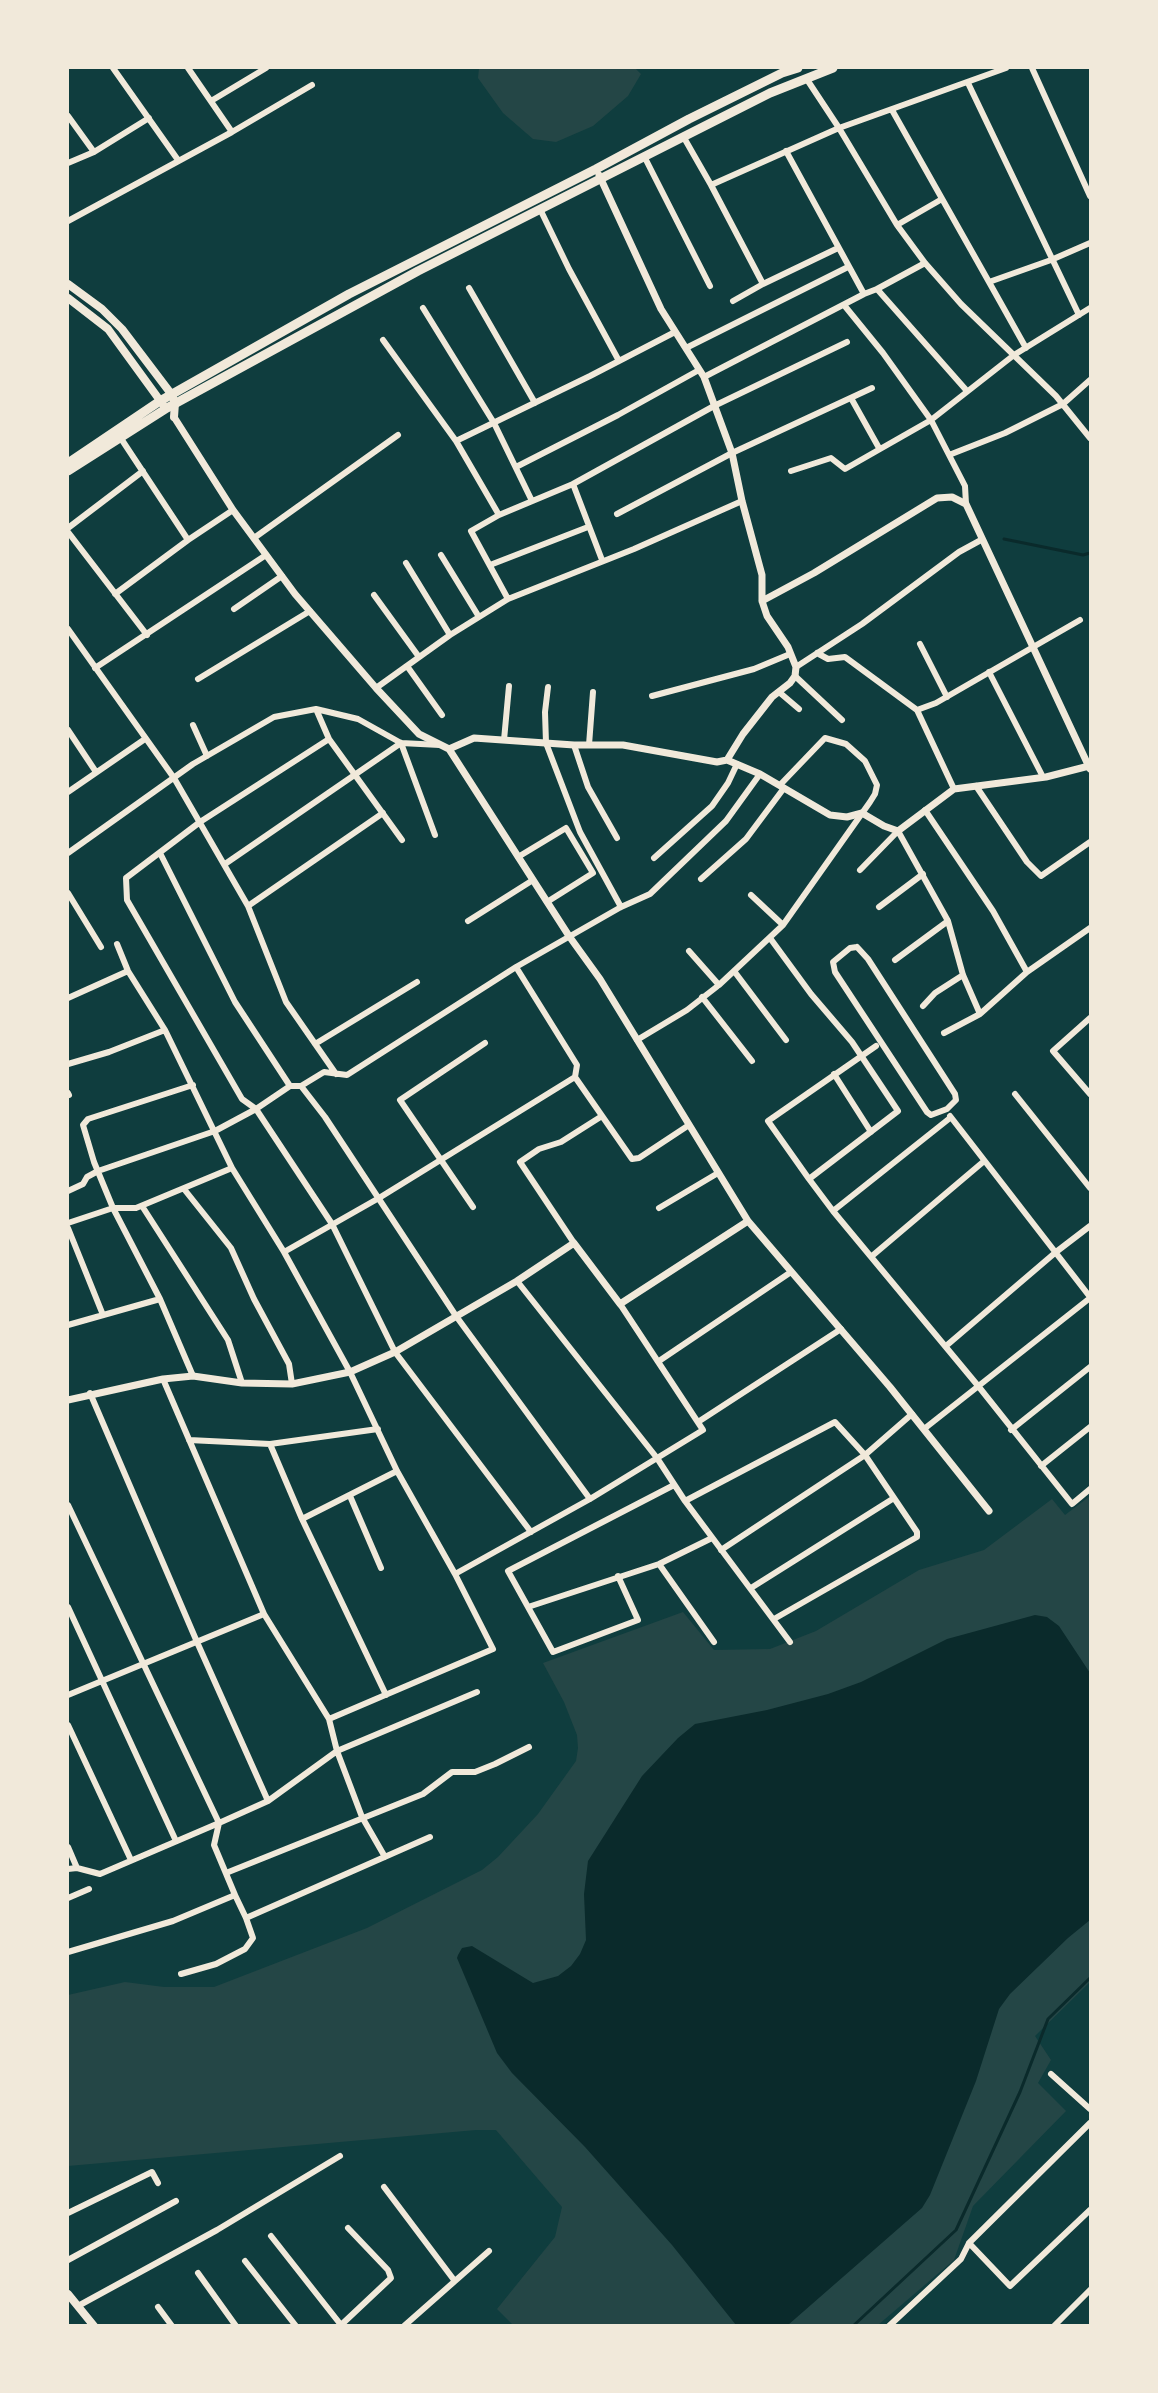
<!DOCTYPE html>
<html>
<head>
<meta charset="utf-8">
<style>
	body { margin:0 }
	#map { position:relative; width:1158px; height:2393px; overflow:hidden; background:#0f3d3e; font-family:"Libre Baskerville",serif }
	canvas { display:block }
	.frame { position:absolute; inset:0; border:69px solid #f1e9da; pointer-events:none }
</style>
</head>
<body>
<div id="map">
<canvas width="1158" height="2393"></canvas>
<div class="frame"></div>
</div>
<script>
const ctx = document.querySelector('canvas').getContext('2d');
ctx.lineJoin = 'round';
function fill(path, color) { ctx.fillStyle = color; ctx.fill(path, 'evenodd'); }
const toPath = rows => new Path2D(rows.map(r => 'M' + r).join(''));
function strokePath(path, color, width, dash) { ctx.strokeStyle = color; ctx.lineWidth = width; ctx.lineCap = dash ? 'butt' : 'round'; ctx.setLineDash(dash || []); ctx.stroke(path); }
fill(toPath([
	[479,68,635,68,641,74,628,96,593,126,556,142,533,139,503,113,478,78],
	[1090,1496,1090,1982,1035,2036,1051,2060,1038,2083,1066,2111,973,2206,954,2260,878,2325,513,2325,497,2309,555,2237,562,2207,496,2130,476,2130,68,2166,68,1995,125,1982,164,1987,214,1987,367,1928,482,1870,498,1857,538,1814,576,1761,578,1748,577,1735,564,1702,543,1663,683,1612,714,1650,770,1649,816,1631,919,1570,984,1550,1052,1499,1065,1515]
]), '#244646');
fill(toPath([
	[1035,1615,1047,1617,1059,1626,1090,1673,1090,1920,1068,1938,1010,1994,999,2009,976,2081,930,2195,922,2208,788,2325,736,2325,672,2245,585,2147,512,2073,497,2053,457,1958,458,1955,462,1948,472,1946,533,1983,558,1976,571,1966,580,1954,586,1940,584,1894,588,1861,642,1776,678,1738,695,1724,767,1710,828,1694,861,1682,947,1639]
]), '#0a2a2b');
strokePath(toPath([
	[1004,539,1083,555,1090,553],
	[853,2326,956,2230,1020,2092,1048,2019,1090,1978]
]), '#0a2a2b', 3);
strokePath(toPath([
	[113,68,178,160],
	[188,68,232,132],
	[1006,68,839,128,897,225,925,263,961,304,1056,396,1090,438],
	[1032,68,1090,196],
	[968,83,1079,315],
	[211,101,266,68],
	[892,110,989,282],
	[68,116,94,152],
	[683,136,711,185,839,128,806,78],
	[786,151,864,294,877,289,967,391],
	[644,156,710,286],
	[68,163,94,152,149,118],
	[711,185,763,284,838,248],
	[540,209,569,269,619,361],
	[68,221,232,132,312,85],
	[897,225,942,199],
	[469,288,535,403],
	[877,289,925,263],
	[733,301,763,284],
	[423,308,494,423,532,501],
	[383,340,456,441,499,515],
	[686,348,848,267],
	[1026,348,989,282,1051,260,1090,243],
	[704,377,864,294],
	[851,398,879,448],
	[120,437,188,540],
	[456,441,590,376,675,332],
	[949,455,1005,433,1063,404,1090,380],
	[516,467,618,415,699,370],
	[791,471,831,458,845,469,931,420,883,353,844,305],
	[573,484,714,406,847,342],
	[966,504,965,486,931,420,1014,355,1090,308],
	[617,514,732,453,872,388],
	[68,528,143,471],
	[68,532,147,635],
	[254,538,398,435],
	[441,555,479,617],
	[406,563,450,635],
	[490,565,588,527],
	[115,594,188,540,233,510],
	[374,595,419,657],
	[508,599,471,531,499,515,573,484,602,560],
	[234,609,282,576],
	[68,629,174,778,248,906,286,1002,336,1074],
	[920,644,947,697],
	[817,653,828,659,845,657,917,710],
	[407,666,442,715],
	[796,667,862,624,959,552,981,540],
	[95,668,266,555],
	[989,672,1043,777],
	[795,676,842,720],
	[198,679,310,611],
	[548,687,545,712,546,743,580,832,621,907],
	[376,688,450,635,508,599,634,549,742,501],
	[779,692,799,709],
	[652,696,754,669,790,654],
	[316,709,329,739],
	[193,725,207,756],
	[68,730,96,772],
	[504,740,509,686],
	[574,745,588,787,617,838],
	[589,745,593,692],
	[976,786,1027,862,1041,876,1090,842],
	[954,789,917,710,936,703,1080,620],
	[68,792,145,739],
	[925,810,993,911,1027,972],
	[402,840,329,739,200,822,126,878,127,900,242,1099,256,1109,332,1224,395,1352,531,1532],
	[68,853,193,764,274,717,316,709,358,719,401,743,440,745],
	[160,853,235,1002,290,1086],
	[518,857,566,828,593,873,547,902],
	[654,858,712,806,728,783,737,764],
	[225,864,401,743,435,835],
	[860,870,898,831,948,921,963,975,980,1014],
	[701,879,746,839,784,788],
	[68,893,101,947],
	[751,895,783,925],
	[248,906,383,813],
	[879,907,923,874],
	[468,921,533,880],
	[770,938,811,994,852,1042,898,1111,809,1179,833,1211,979,1387,1072,1504,1090,1489],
	[117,944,128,971,165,1030,232,1168,284,1252,350,1372,397,1471,455,1574,493,1649,329,1719],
	[857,947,868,959,955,1094,956,1100,947,1109,931,1115,927,1112,835,972,833,962,850,948,857,947],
	[689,951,719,985],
	[895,960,948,921],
	[734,971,786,1040],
	[702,997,752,1061],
	[68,998,128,971],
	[923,1006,935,993,963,975],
	[1090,1018,1053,1051,1090,1094],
	[944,1033,980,1014,1027,972,1090,928],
	[637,1040,687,1010,719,985,783,925,870,802,875,794,877,785,865,761,846,744,825,738,780,785],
	[315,1044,417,982],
	[68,1064,109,1052,165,1030],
	[834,1074,871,1132],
	[575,1077,632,1159,639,1158,689,1125],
	[193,1085,88,1119,83,1125,94,1162,113,1208,160,1299,193,1376],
	[301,1086,325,1117,456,1316,590,1499],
	[68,1093,69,1095],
	[1015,1094,1090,1188],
	[950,1116,1090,1297],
	[809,1179,768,1121,876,1046],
	[184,1189,231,1248,254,1299,289,1364,292,1384],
	[68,1191,83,1184,87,1177,98,1171,215,1131,256,1109,290,1086,301,1086,324,1072,347,1075,516,967,621,907,650,894,726,821,760,774],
	[142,1206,228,1340,242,1383],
	[473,1207,400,1100,485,1043],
	[659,1208,718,1173],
	[833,1211,950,1118],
	[68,1223,113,1208,136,1208,232,1168],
	[68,1228,103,1315],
	[574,1243,520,1162,539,1149,561,1142,602,1116],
	[284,1252,379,1198,575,1077,577,1065,516,967],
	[872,1256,983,1162],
	[517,1281,657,1458,685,1501,790,1642],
	[68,1325,160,1299],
	[946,1346,1056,1252,1090,1226],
	[659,1361,791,1272],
	[163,1379,264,1614,329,1719,337,1751,362,1817,385,1857],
	[90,1393,197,1642,268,1801],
	[698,1422,841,1329],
	[924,1429,1090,1298],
	[1011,1430,1090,1367],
	[189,1440,270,1444,378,1429],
	[270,1444,302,1519,386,1695],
	[1041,1466,1090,1427],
	[350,1496,381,1568],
	[685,1501,835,1422,865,1455,917,1532,917,1537,774,1619],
	[68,1505,219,1823,214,1845,235,1895,173,1921,68,1952],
	[302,1519,397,1471],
	[721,1550,865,1455,912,1414],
	[659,1564,714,1642],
	[455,1574,590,1499,703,1430,620,1304],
	[618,1576,638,1620,553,1652,508,1571,674,1485],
	[751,1588,894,1498],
	[68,1607,176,1841],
	[528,1607,659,1564,712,1538],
	[68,1695,264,1614],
	[68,1725,131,1860],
	[68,1847,77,1868],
	[68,1869,77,1868,100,1874,219,1823,268,1801,337,1751,477,1692],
	[226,1873,423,1794,452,1772,475,1772,495,1764,529,1747],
	[235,1895,246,1918,430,1837],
	[68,1898,89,1889],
	[181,1974,216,1964,245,1949,253,1938,246,1918],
	[1051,2074,1090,2109],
	[1090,2123,969,2243,1010,2286,1090,2210],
	[384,2187,454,2280],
	[68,2213,152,2172,158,2183],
	[271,2236,341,2325],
	[68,2260,176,2201],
	[245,2261,296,2326],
	[198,2273,236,2326],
	[78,2306,217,2230,340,2156],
	[158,2307,172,2326],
	[340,2326,391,2278,388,2270,348,2228],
	[404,2326,489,2251],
	[889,2326,961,2259,969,2243],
	[1054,2326,1090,2290]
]), '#f1e9da', 6);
strokePath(toPath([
	[599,175,661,309,704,377,732,453,742,501,762,575,762,601,814,573,937,498,952,497,966,504,1090,769],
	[174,417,233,510,295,594,376,688,419,734,449,749,569,936,600,979,748,1221,890,1387,989,1511],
	[449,749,474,738,574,745,623,745,717,762,727,760,760,774,830,815,847,817,862,813,884,826,898,831,954,789,1046,777,1089,766],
	[727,760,743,734,772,697,790,683,795,676,796,667,788,647,767,616,762,601],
	[68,1400,163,1379,193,1376,242,1383,292,1384,350,1372,395,1352,517,1281,574,1243,620,1304,748,1221]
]), '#f1e9da', 7);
strokePath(toPath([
	[68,284,102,309,122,329,172,395,175,403,174,417],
	[68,298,108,329,164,406],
	[68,2294,94,2326]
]), '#f1e9da', 8);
strokePath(toPath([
	[68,463,160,401,349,294,596,169,689,119,782,73,798,68],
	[68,471,167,408,418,271,770,93,833,68]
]), '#f1e9da', 9);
</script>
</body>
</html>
